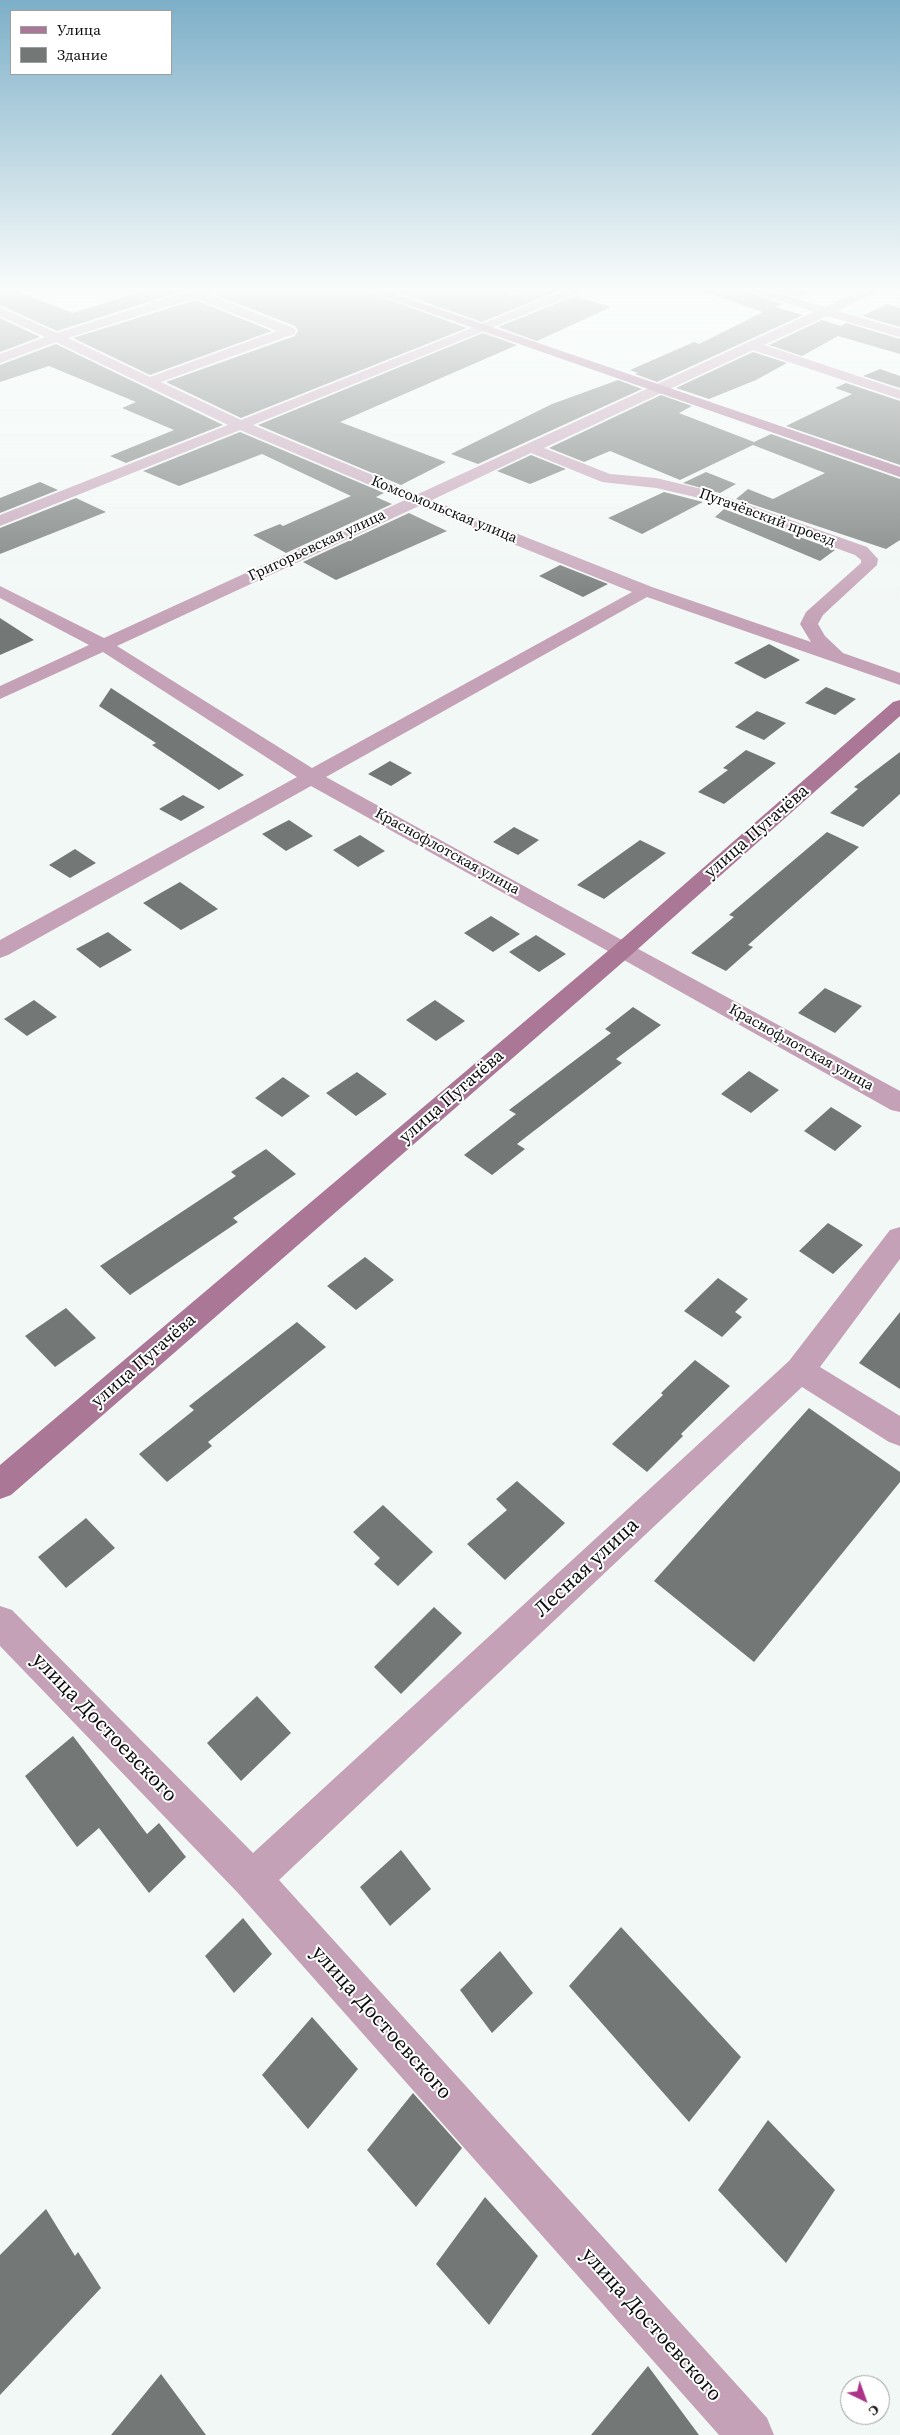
<!DOCTYPE html>
<html>
<head>
<meta charset="utf-8">
<style>
	body { margin:0 }
	#map { position:relative; width:900px; height:2435px; overflow:hidden; background:#f2f8f6; font-family:"Source Serif 4",serif }
	canvas { display:block }
	.legend { position:absolute; left:10px; top:10px; width:162px; height:65px; box-sizing:border-box; background:#fff; border:1px solid #9d9e9e; margin:0; padding:6px 9px; list-style:none; font-size:15px; color:#0b0d0c }
	.legend li { display:flex; align-items:center; gap:10px; height:25px }
	.legend b { width:25px; border:1px solid #9d9e9e }
	.north { position:absolute; left:840px; top:2375px; width:50px; height:50px; box-sizing:border-box; background:#fff; border:1px solid #9d9e9e; border-radius:50%; rotate:138deg; font-size:14px; font-weight:700; line-height:20px; text-align:center; color:#0b0d0c }
	.north::after { content:''; display:block; margin:auto; width:18px; height:22px; background:#ac3388; clip-path:polygon(50% 0,100% 100%,50% 72%,0 100%) }
</style>
</head>
<body>
<div id="map">
<canvas width="900" height="2435"></canvas>
<ul class="legend">
<li><b style="height:6px;background:#aa7796"></b>Улица</li>
<li><b style="height:14px;background:#737876"></b>Здание</li>
</ul>
<div class="north">С</div>
</div>
<script>
const ctx = document.querySelector('canvas').getContext('2d');
ctx.lineJoin = 'round';
function fill(path, color) { ctx.fillStyle = color; ctx.fill(path, 'evenodd'); }
const toPath = rows => new Path2D(rows.map(r => 'M' + r).join(''));
function write(font, color, halo, rows, align = 'center') {
  ctx.font = font + ' "Source Serif 4",serif'; ctx.lineWidth = 4; ctx.setLineDash([]); ctx.textBaseline = 'middle'; ctx.strokeStyle = halo; ctx.fillStyle = color; for (const [text, x, y, turn = 0] of rows) {
    ctx.save(); ctx.translate(x, y); ctx.rotate((+turn || 0) * Math.PI / 180); ctx.textAlign = isNaN(turn) ? turn : align; if (halo) ctx.strokeText(text, 0, 0); ctx.fillText(text, 0, 0); ctx.restore();
  }
}
fill(toPath([
	[0,287,5,287,73,313,156,287,195,287,57,331,0,305],
	[221,287,354,287,467,328,241,418,166,382,295,336,298,330,295,326,213,294,219,292],
	[382,287,508,287,509,297,533,287,546,287,558,291,482,322],
	[703,287,734,287,782,304,775,307,803,315,657,382,635,374,638,373,630,370,694,342,699,344,763,312,702,291],
	[765,287,821,287,798,297],
	[575,296,611,307,537,341,498,327],
	[195,300,272,331,150,375,73,338],
	[887,304,900,308,900,327,862,316],
	[0,318,40,337,0,352],
	[822,320,841,326,846,323,900,339,900,354,838,336,802,356,769,345],
	[483,333,517,345,340,422,446,462,401,485,258,425],
	[56,344,223,425,126,463,110,456,174,430,122,408,136,402,49,366,0,382,0,365],
	[753,352,787,363,756,380,709,399,676,388],
	[880,369,900,376,900,388,863,376],
	[618,380,642,389,478,464,451,454,552,404],
	[846,383,900,401,900,465,786,426,852,394,835,388],
	[661,395,692,406,679,413,754,442,771,434,900,479,900,540,886,549,736,499,748,489,773,499,825,473,753,445,680,480,610,451,584,462,549,448],
	[240,432,384,493,376,497,392,504,286,553,253,535,280,524,283,526,351,496,262,454,179,486,143,471],
	[531,455,566,469,530,484,497,471],
	[706,472,736,484,720,493,683,483],
	[40,482,58,490,0,513,0,498],
	[664,492,703,502,642,534,608,518],
	[76,498,106,512,0,554,0,528],
	[724,509,835,550,820,561,715,517],
	[409,513,447,531,336,580,303,562],
	[560,565,608,584,583,597,539,576],
	[0,618,34,640,0,655],
	[769,644,800,660,765,679,734,663],
	[826,687,856,699,835,715,805,703],
	[111,688,244,775,219,790,152,745,156,743,99,706],
	[757,711,786,723,764,740,735,727],
	[746,750,776,763,724,804,698,792,728,770,723,768],
	[900,752,900,794,863,827,830,813,858,789,854,787],
	[390,761,412,773,391,786,368,774],
	[183,795,205,807,181,821,159,809],
	[289,820,313,836,286,851,262,834],
	[514,827,539,840,518,855,493,842],
	[827,832,859,847,748,945,753,947,726,971,691,953,734,917,729,915],
	[360,835,385,851,358,867,333,850],
	[640,840,666,853,604,899,577,885],
	[75,849,96,863,70,878,49,865],
	[180,882,218,909,181,930,143,903],
	[491,916,520,934,493,952,464,933],
	[108,932,132,950,100,968,76,949],
	[536,935,566,954,539,972,509,952],
	[825,988,862,1006,835,1033,798,1013],
	[34,1000,57,1017,27,1036,4,1019],
	[435,1000,465,1021,436,1041,406,1020],
	[633,1007,661,1025,616,1059,622,1063,517,1144,525,1149,492,1175,464,1155,516,1114,509,1110,611,1033,605,1029],
	[749,1071,779,1090,751,1113,721,1094],
	[357,1072,387,1094,356,1116,326,1093],
	[283,1077,310,1096,282,1117,255,1098],
	[831,1107,862,1126,835,1151,804,1131],
	[266,1149,296,1174,233,1218,238,1222,130,1295,100,1266,236,1176,231,1172],
	[828,1223,863,1245,833,1274,799,1251],
	[365,1257,394,1280,356,1310,327,1286],
	[718,1278,748,1299,735,1312,742,1317,722,1337,684,1311],
	[66,1308,96,1338,55,1367,25,1336],
	[900,1312,900,1389,859,1363],
	[297,1322,326,1347,208,1442,212,1446,167,1482,139,1454,194,1410,189,1406],
	[695,1360,730,1386,681,1434,683,1436,647,1472,612,1444,663,1395,661,1393],
	[809,1408,900,1472,900,1482,754,1662,654,1581],
	[517,1481,565,1523,505,1580,467,1544,507,1510,496,1499],
	[383,1505,433,1552,398,1586,374,1564,380,1558,353,1532],
	[86,1518,115,1548,66,1588,38,1557],
	[434,1607,462,1633,401,1694,374,1667],
	[257,1696,291,1733,241,1781,207,1743],
	[73,1736,147,1834,159,1823,186,1857,149,1893,99,1828,77,1847,25,1776],
	[401,1850,431,1889,390,1926,360,1887],
	[243,1918,272,1954,234,1993,205,1956],
	[621,1927,741,2057,689,2122,569,1986],
	[500,1951,533,1993,492,2033,460,1990],
	[312,2017,358,2069,308,2129,262,2075],
	[413,2093,462,2148,416,2207,367,2150],
	[768,2120,835,2190,786,2263,718,2190],
	[485,2197,538,2256,489,2325,436,2264],
	[46,2209,75,2256,78,2252,101,2288,0,2395,0,2255],
	[648,2366,699,2435,591,2435],
	[161,2374,206,2435,111,2435]
]), '#737876');
fill(toPath([
	[202,287,219,287,217,291,207,294,294,328,296,331,294,334,161,382,241,420,574,287,592,287,253,425,418,494,814,312,736,287,757,287,825,307,868,287,885,287,838,311,900,329,900,337,827,316,764,345,900,390,900,399,753,350,544,448,610,474,656,478,706,490,867,547,878,559,877,565,823,615,818,624,825,636,843,653,900,673,900,685,647,597,326,777,631,945,635,950,631,955,623,958,615,955,311,786,8,955,0,958,0,940,297,777,103,652,0,699,0,686,89,645,0,598,0,586,104,638,405,500,240,430,0,526,0,515,228,425,56,342,0,363,0,354,45,337,0,316,0,307,57,333,202,287],
	[195,298,277,331,150,377,68,338,195,298],
	[531,453,602,482,656,488,695,497,855,555,861,560,861,563,806,612,800,624,811,642,652,587,432,500,531,453],
	[419,506,632,592,312,768,117,646,419,506],
	[900,1227,900,1259,820,1367,900,1416,900,1446,889,1442,802,1387,279,1880,767,2418,774,2435,719,2435,238,1893,0,1646,0,1606,12,1610,253,1853,789,1361,890,1230,900,1227]
]), '#c4a1b6');
fill(toPath([
	[623,942,631,945,900,1091,900,1112,891,1110,615,955,611,950,615,945,623,942]
]), '#c4a1b6');
fill(toPath([
	[356,287,375,287,900,467,900,477,356,287],
	[900,700,900,716,631,955,11,1495,0,1499,0,1465,615,945,893,702,900,700]
]), '#aa7796');
const sky = ctx.createLinearGradient(0, 0, 0, 628);
sky.addColorStop(0, '#7dafc8');
sky.addColorStop(0.46, '#f9fcfb');
sky.addColorStop(1, '#f9fcfb00');
ctx.fillStyle = sky;
ctx.fillRect(0, 0, 900, 628);
write('15px', '#0b0d0c', '#fff', [
	["Комсомольская улица",444,510,22],
	["Пугачёвский проезд",767,518,20],
	["Григорьевская улица",317,546,-25],
	["Краснофлотская улица",447,852,29],
	["Краснофлотская улица",801,1048,29]
]);
write('18px', '#0b0d0c', '#fff', [
	["улица Пугачёва",757,832,-41],
	["улица Пугачёва",452,1097,-41],
	["улица Пугачёва",144,1361,-41]
]);
write('21px', '#0b0d0c', '#fff', [
	["Лесная улица",587,1568,-43],
	["улица Достоевского",104,1728,46],
	["улица Достоевского",381,2023,48],
	["улица Достоевского",651,2325,48]
]);
</script>
</body>
</html>
